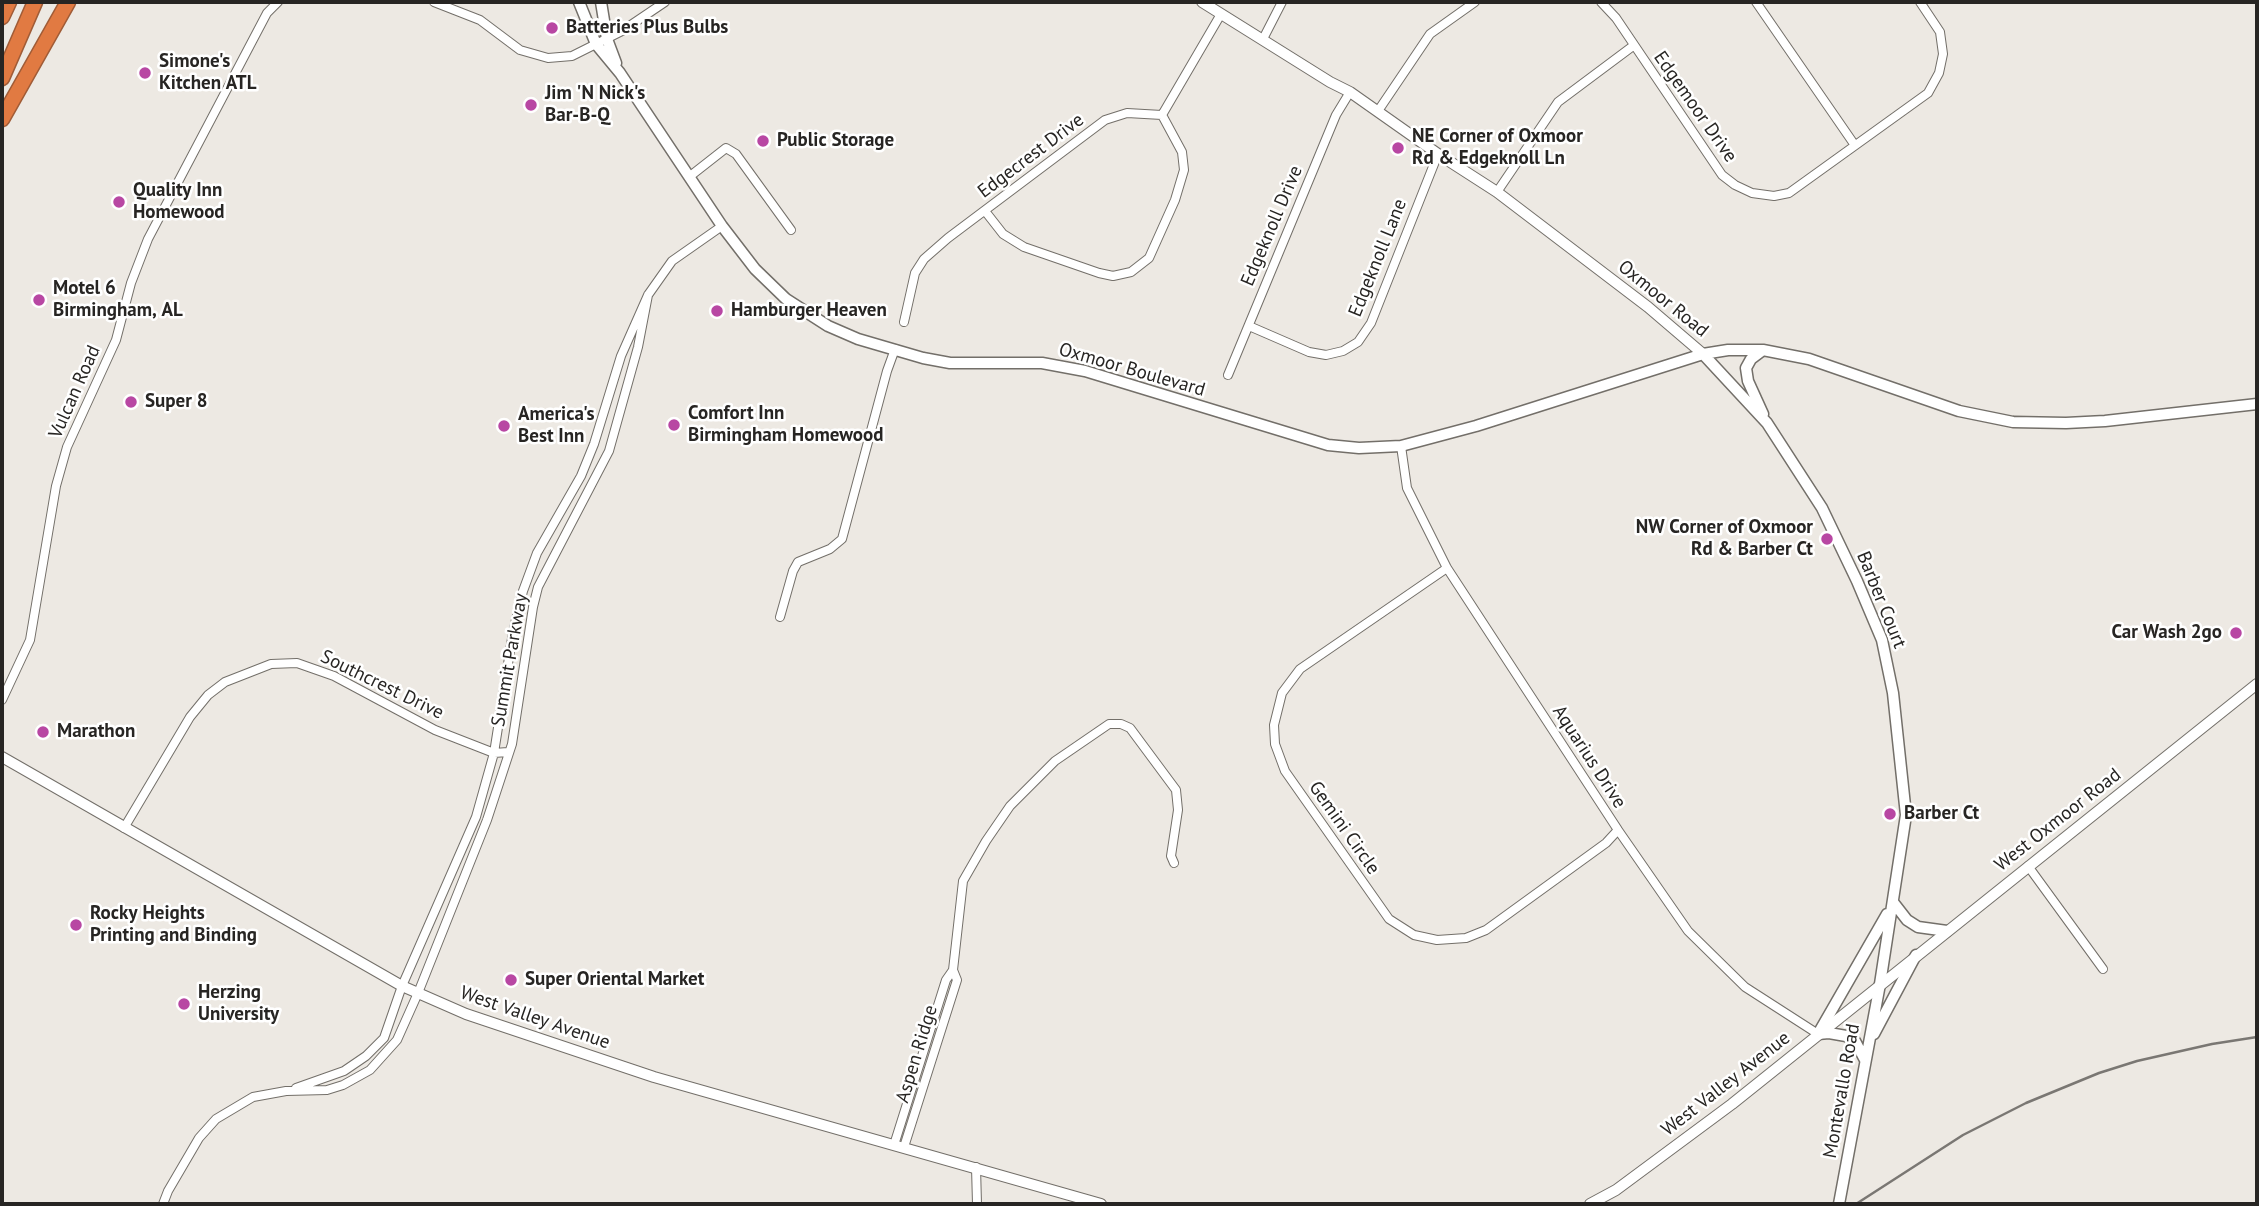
<!DOCTYPE html>
<html>
<head>
<meta charset="utf-8">
<style>
	body { margin:0 }
	#map { position:relative; width:2259px; height:1206px; overflow:hidden; background:#ede9e3; font-family:"PT Sans",sans-serif }
	canvas { display:block }
	.frame { position:absolute; inset:0; border:4px solid #272523; pointer-events:none }
</style>
</head>
<body>
<div id="map">
<canvas width="2259" height="1206"></canvas>
<div class="frame"></div>
</div>
<script>
const ctx = document.querySelector('canvas').getContext('2d');
ctx.lineJoin = 'round';
const toPath = rows => new Path2D(rows.map(r => 'M' + r).join(''));
function strokePath(path, color, width, dash) { ctx.strokeStyle = color; ctx.lineWidth = width; ctx.lineCap = dash ? 'butt' : 'round'; ctx.setLineDash(dash || []); ctx.stroke(path); }
function write(font, color, halo, rows, align = 'center') {
  ctx.font = font + ' "PT Sans",sans-serif'; ctx.lineWidth = 5; ctx.setLineDash([]); ctx.textBaseline = 'middle'; ctx.strokeStyle = halo; ctx.fillStyle = color; for (const [text, x, y, turn = 0] of rows) {
    ctx.save(); ctx.translate(x, y); ctx.rotate((+turn || 0) * Math.PI / 180); ctx.textAlign = isNaN(turn) ? turn : align; if (halo) ctx.strokeText(text, 0, 0); ctx.fillText(text, 0, 0); ctx.restore();
  }
}
const minor = toPath([
	[434,2,480,20,520,50,548,58,572,56,622,31,665,2],
	[1601,2,1616,18,1722,175,1735,185,1752,193,1774,196,1789,193,1928,93,1939,73,1943,54,1940,32,1920,2],
	[1756,2,1854,144],
	[1263,39,1282,2],
	[1378,111,1430,34,1475,2],
	[1162,115,1221,14],
	[689,177,726,148,736,154,791,230],
	[1497,192,1558,102,1633,46],
	[985,211,1003,234,1024,247,1099,273,1113,276,1131,272,1149,258,1175,200,1184,170,1182,152,1162,115],
	[904,322,915,273,924,259,948,238,1105,120,1127,113,1162,115],
	[1249,326,1309,352,1326,355,1343,351,1358,342,1371,323,1438,154],
	[1228,375,1336,115,1350,92],
	[1401,446,1407,488,1447,568,1618,830,1688,931,1745,987,1818,1034],
	[1447,568,1300,669,1282,693,1274,725,1275,744,1285,771,1389,919,1414,935,1437,940,1466,938,1486,930,1606,843,1618,830],
	[780,617,793,571,798,562,830,549,842,539,887,371,895,349],
	[2,700,30,640,56,486,67,447,116,340,131,283,148,239,267,13,278,2],
	[124,828,190,717,208,695,225,682,271,664,297,663,334,676,435,730,494,753,508,752],
	[2028,866,2103,969],
	[296,1088,344,1071,366,1056,384,1038,402,986,476,817,494,753,513,632,523,591,537,553,581,476,594,444,621,356,648,295,672,261,722,226],
	[894,1145,946,980,953,970],
	[904,1147,957,980,953,970,963,881,986,841,1010,806,1055,761,1109,724,1121,724,1130,728,1176,790,1178,810,1171,856,1174,863],
	[976,1167,977,1204],
	[163,1204,168,1191,199,1138,216,1119,253,1097,286,1091,327,1090,343,1085,370,1070,397,1040,418,993,487,820,512,744,533,607,538,587,609,451,638,347,648,295]
]);
const tertiary = toPath([
	[1202,2,1330,82,1350,92,1438,154,1497,192,1648,307,1703,354],
	[2,757,402,986,466,1014,654,1077,1101,1204],
	[1590,1204,1616,1190,1732,1104,2257,684]
]);
const secondary = toPath([
	[579,2,596,44,620,73,722,226,755,269,786,299,828,326,858,339,923,358,950,363,1042,363,1085,371,1328,445,1359,448,1401,446,1476,426,1703,354,1728,350,1763,350,1809,359,1959,411,2013,422,2066,423,2105,421,2257,404],
	[601,2,607,39,616,63],
	[1763,350,1751,359,1746,368,1748,381,1763,414],
	[1703,354,1767,423,1822,508,1857,581,1882,640,1893,693,1906,815,1880,984,1839,1204],
	[1893,902,1907,920,1918,927,1947,931],
	[1818,1034,1887,914],
	[1818,1034,1829,1033,1846,1036,1855,1041,1865,1060],
	[1874,1034,1916,955]
]);
const motorway = toPath([
	[2,17,9,2],
	[2,78,35,2],
	[2,119,68,2]
]);
strokePath(minor, '#736f69', 10);
strokePath(tertiary, '#736f69', 12);
strokePath(secondary, '#736f69', 13);
strokePath(motorway, '#a05c37', 17);
strokePath(minor, '#fff', 8);
strokePath(tertiary, '#fff', 10);
strokePath(secondary, '#fff', 10);
strokePath(motorway, '#e17a42', 14);
strokePath(toPath([
	[1856,1204,1963,1135,2026,1103,2099,1073,2137,1061,2212,1044,2257,1037]
]), '#7a7773', 2.5);
for (const [x, y, r, color] of [
	[552,28,7,"#b847a3"],
	[145,73,7,"#b847a3"],
	[531,105,7,"#b847a3"],
	[763,141,7,"#b847a3"],
	[1398,148,7,"#b847a3"],
	[119,202,7,"#b847a3"],
	[39,300,7,"#b847a3"],
	[717,311,7,"#b847a3"],
	[131,402,7,"#b847a3"],
	[674,425,7,"#b847a3"],
	[504,426,7,"#b847a3"],
	[1827,539,7,"#b847a3"],
	[2236,633,7,"#b847a3"],
	[43,732,7,"#b847a3"],
	[1890,814,7,"#b847a3"],
	[76,925,7,"#b847a3"],
	[511,980,7,"#b847a3"],
	[184,1004,7,"#b847a3"]
]) { const dot = new Path2D(); dot.arc(x, y, r, 0, 2 * Math.PI); ctx.fillStyle = color; ctx.fill(dot); strokePath(dot, '#fff', 2.5); }
write('bold 19px', '#272523', '#fff', [
	["Batteries Plus Bulbs",566,28],
	["Simone's",159,62],
	["Kitchen ATL",159,84],
	["Jim 'N Nick's",545,94],
	["Bar-B-Q",545,116],
	["NE Corner of Oxmoor",1412,137],
	["Rd & Edgeknoll Ln",1412,159],
	["Public Storage",777,141],
	["Quality Inn",133,191],
	["Homewood",133,213],
	["Motel 6",53,289],
	["Birmingham, AL",53,311],
	["Hamburger Heaven",731,311],
	["Super 8",145,402],
	["Comfort Inn",688,414],
	["Birmingham Homewood",688,436],
	["America's",518,415],
	["Best Inn",518,437],
	["NW Corner of Oxmoor",1813,528,"right"],
	["Rd & Barber Ct",1813,550,"right"],
	["Car Wash 2go",2222,633,"right"],
	["Marathon",57,732],
	["Barber Ct",1904,814],
	["Rocky Heights",90,914],
	["Printing and Binding",90,936],
	["Super Oriental Market",525,980],
	["Herzing",198,993],
	["University",198,1015]
], 'left');
write('19px', '#272523', '#fff', [
	["Edgemoor Drive",1695,107,55],
	["Edgecrest Drive",1031,156,-37],
	["Edgeknoll Drive",1272,226,-67],
	["Edgeknoll Lane",1378,258,-68],
	["Oxmoor Road",1663,299,39],
	["Oxmoor Boulevard",1132,370,16],
	["Vulcan Road",75,392,-66],
	["Barber Court",1881,600,68],
	["Summit Parkway",510,660,-80],
	["Southcrest Drive",382,685,26],
	["Aquarius Drive",1589,757,57],
	["West Oxmoor Road",2058,820,-38],
	["Gemini Circle",1344,828,55],
	["West Valley Avenue",535,1018,19],
	["Aspen Ridge",917,1054,-73],
	["West Valley Avenue",1726,1084,-38],
	["Montevallo Road",1842,1091,-80]
]);
</script>
</body>
</html>
